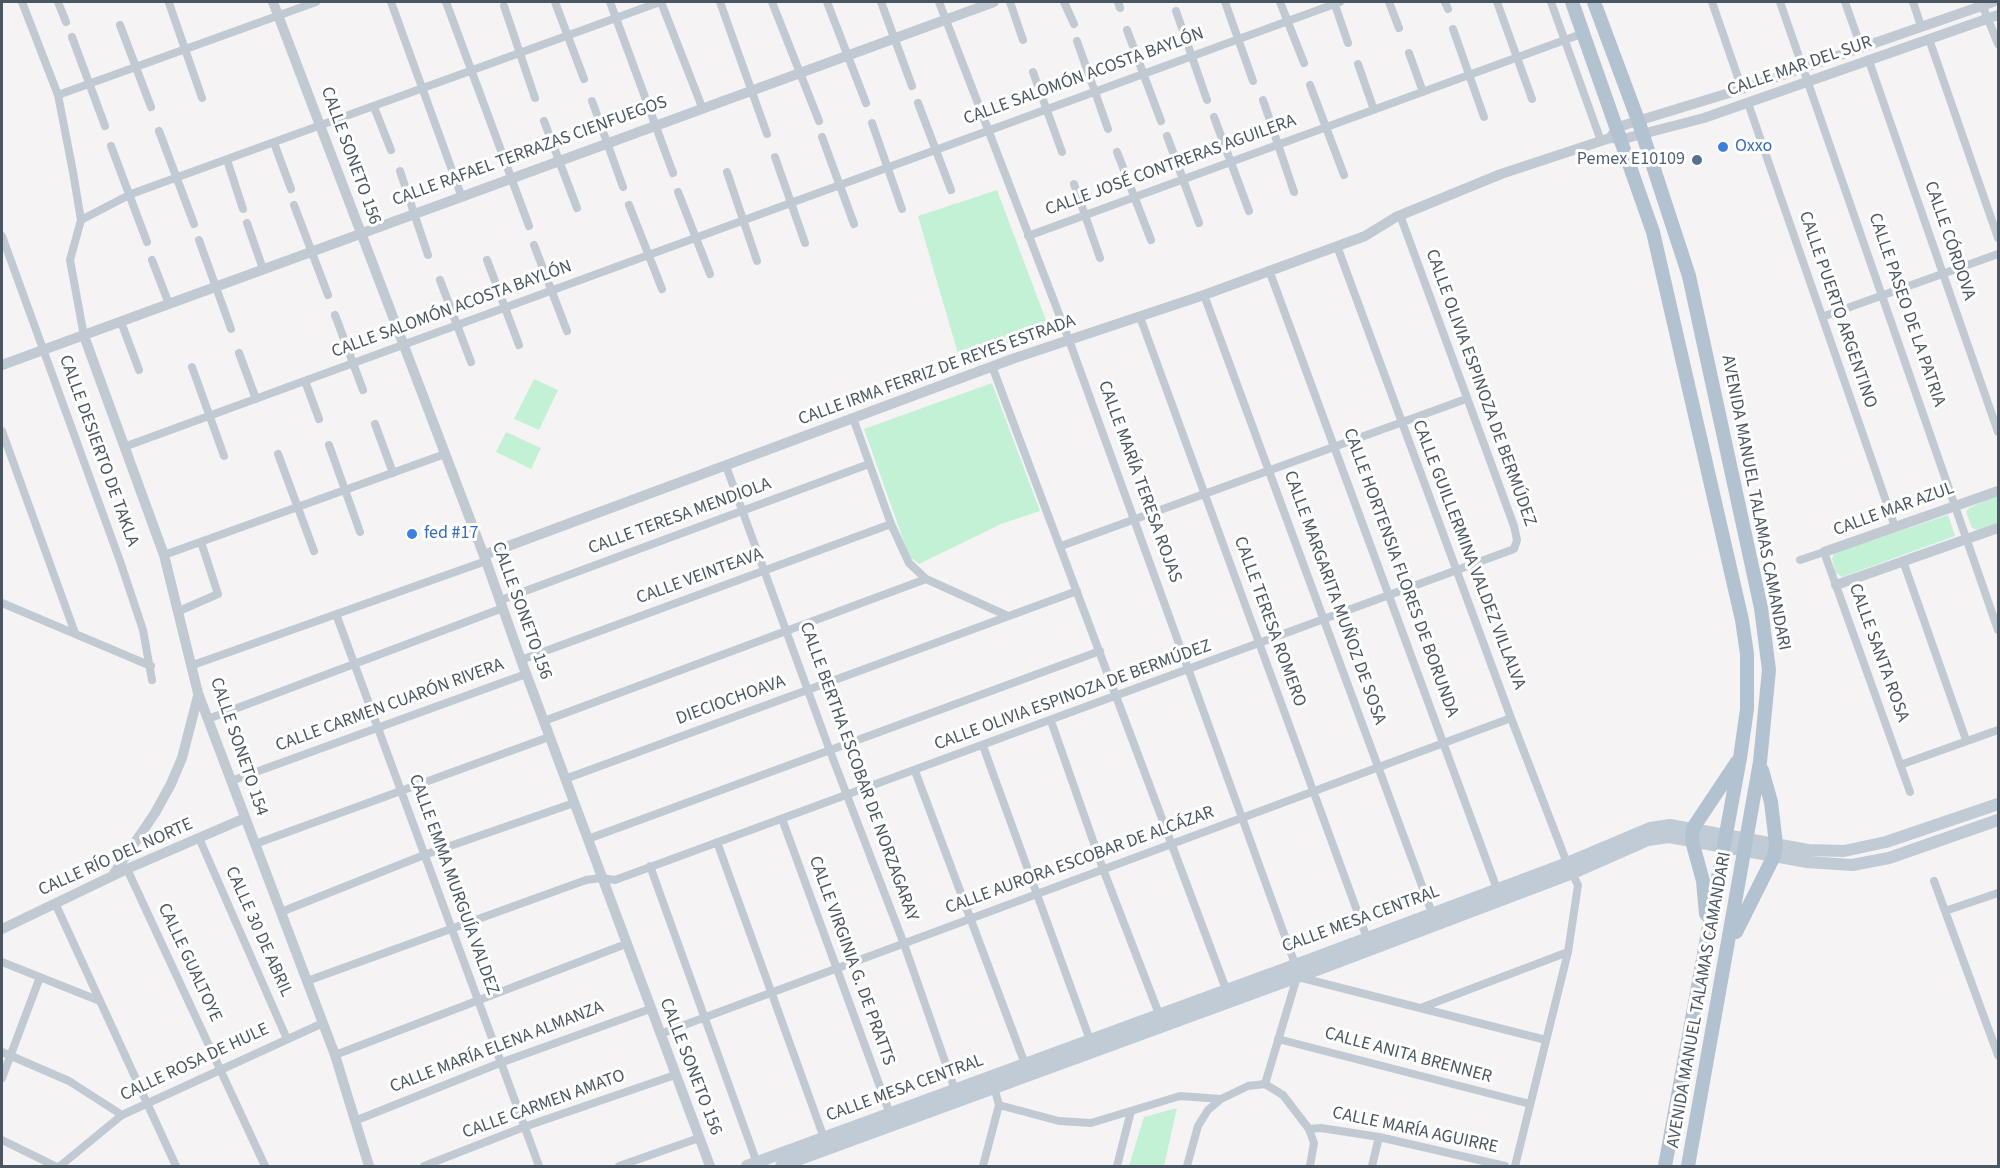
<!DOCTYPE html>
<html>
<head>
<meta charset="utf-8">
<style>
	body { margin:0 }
	#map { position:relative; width:2000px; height:1168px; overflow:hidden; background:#f5f3f3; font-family:"Source Sans 3",sans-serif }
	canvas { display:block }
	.frame { position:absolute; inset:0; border:3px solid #4a5661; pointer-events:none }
</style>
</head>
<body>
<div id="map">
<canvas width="2000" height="1168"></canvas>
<div class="frame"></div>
</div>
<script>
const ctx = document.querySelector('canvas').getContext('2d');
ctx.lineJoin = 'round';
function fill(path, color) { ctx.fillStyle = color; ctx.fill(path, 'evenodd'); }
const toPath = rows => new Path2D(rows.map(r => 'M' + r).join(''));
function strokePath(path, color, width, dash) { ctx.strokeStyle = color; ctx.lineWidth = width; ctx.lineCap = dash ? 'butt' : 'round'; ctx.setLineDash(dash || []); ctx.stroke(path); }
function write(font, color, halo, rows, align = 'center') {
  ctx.font = font + ' "Source Sans 3",sans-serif'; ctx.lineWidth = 6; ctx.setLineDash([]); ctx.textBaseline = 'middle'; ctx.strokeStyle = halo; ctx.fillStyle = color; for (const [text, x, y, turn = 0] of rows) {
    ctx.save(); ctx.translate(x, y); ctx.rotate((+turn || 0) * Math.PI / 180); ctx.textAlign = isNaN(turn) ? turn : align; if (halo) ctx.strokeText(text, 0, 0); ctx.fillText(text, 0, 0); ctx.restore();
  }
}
fill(toPath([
	[997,190,1050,331,961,364,918,216],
	[534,379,558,390,539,430,514,419],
	[992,383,1040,511,1001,524,919,564,909,556,864,429],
	[506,432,541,448,531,469,496,452],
	[1998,495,1998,523,1978,530,1972,528,1966,512,1969,508],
	[1948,515,1955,536,1842,577,1836,573,1832,559,1834,553],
	[1177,1108,1164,1166,1129,1166,1144,1117]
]), '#c3f1d5');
strokePath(toPath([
	[22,2,58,95,73,172,81,220,70,260,84,336],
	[58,2,66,22],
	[391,2,461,195],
	[446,2,529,226],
	[555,2,584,79],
	[610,2,673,173],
	[661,2,702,107],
	[720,2,767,134],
	[772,2,819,121],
	[827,2,866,103],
	[881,2,912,86],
	[939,2,1069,340,1295,964,1297,977,1265,1084],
	[1010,2,1023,40],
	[1064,2,1074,24],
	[1118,2,1120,8],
	[1225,2,1253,81],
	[1280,2,1304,63],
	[1334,2,1348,43],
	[1389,2,1399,28],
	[1445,2,1448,9],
	[1497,2,1532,99],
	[1551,2,1601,141],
	[1712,2,1742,89],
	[1780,2,1998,630],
	[1845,2,1861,47],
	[1913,2,1921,26],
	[1981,2,1998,44],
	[169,3,202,98],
	[504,6,535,98],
	[1176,11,1207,100],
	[120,25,151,107],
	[1453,29,1484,117],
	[1127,30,1161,121],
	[72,37,105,126],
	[1929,39,1998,238],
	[1077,41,1108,129],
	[1409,53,1423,92],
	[1869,61,1998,432],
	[1358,64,1374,110],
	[1033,72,1062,152],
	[1310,85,1344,175],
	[58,95,316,2],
	[1263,100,1294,192],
	[592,101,623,187],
	[918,103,951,190],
	[1748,103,1895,527],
	[374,107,391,150],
	[1214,117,1249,211],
	[544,121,577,208],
	[872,123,902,209],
	[159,131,194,224],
	[1167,136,1199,223],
	[822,137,854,224],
	[274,143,291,189],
	[111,146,147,242],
	[1117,152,1151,240],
	[775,157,805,243],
	[227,160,243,209],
	[400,171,428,255],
	[727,172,757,261],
	[1074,184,1100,258],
	[678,192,710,274],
	[294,205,328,295],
	[629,205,662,289],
	[81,220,131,194,660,2],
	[247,223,263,269],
	[2,236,120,561,143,630,152,680],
	[1028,236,1584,33],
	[199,240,231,329],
	[534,245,567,331],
	[1337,246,1511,718,1567,863,1578,885,1568,952,1515,1166],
	[152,260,169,304],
	[487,260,519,345],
	[1269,270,1497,889],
	[440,280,471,362],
	[1204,295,1432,913],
	[335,315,363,390],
	[1140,317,1367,938],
	[1822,317,1998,254],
	[121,322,139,370],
	[239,353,256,399],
	[992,366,1226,989],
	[192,367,224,456],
	[305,381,319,419],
	[853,418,891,524,909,563,926,579,1008,616],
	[375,424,393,473],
	[2,431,75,633],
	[329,445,360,532],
	[124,447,1340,2],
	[278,454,314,551],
	[726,466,830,751,904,944,955,1090],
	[1061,546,1466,399],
	[164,555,445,454],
	[1800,560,1824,552,1910,792],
	[1903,561,1966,740],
	[501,600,869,464],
	[2,603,151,666],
	[179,611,218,594,201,542],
	[336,614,539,1166],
	[521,660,891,524],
	[193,665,486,561],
	[208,719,503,608],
	[544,721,926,579],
	[1051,721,1103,869,1159,1014],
	[983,746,1090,1040],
	[1900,765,1998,730],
	[915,771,1025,1064],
	[565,779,1077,591],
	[231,781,526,674],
	[782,819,890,1114],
	[199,838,287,1039],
	[588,839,1100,651],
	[717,842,824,1138],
	[255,844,549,737],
	[650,866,757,1163],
	[127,869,265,1166],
	[1934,881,1998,1055],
	[55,903,176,1166],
	[1945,911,1998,893],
	[281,912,424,855,574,803],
	[2,962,100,1001],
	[1298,977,1546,1040],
	[307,981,586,880,601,878,615,880,1514,549,1517,540,1514,526,1400,215],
	[1423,1007,1568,952],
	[660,1034,1511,718],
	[1278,1039,1530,1104],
	[2,1052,69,1081,122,1115],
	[335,1055,626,944],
	[2,1078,40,977],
	[1265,1084,1283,1095,1309,1129,1321,1128,1379,1137,1505,1166],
	[999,1105,1059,1121,1091,1123,1180,1096,1221,1099,1248,1086,1265,1084],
	[357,1120,500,1063,650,1009],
	[1309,1129,1314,1143,1310,1166],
	[2,1140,55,1166],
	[60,1166,122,1115,323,1023],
	[424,1166,524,1127,675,1075],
	[619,1166,699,1138],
	[983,1166,999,1105,993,1083],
	[1117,1166,1131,1111],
	[1187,1166,1198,1126,1208,1110,1221,1099],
	[1372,1166,1379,1137]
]), '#c1cad2', 8);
strokePath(toPath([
	[273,2,486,561,521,660,710,1166],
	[1612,135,1618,127,1742,89,1993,2],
	[84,336,164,555,198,693,335,1055,369,1166],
	[2,365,994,2],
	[1824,552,1998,491],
	[484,555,1015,358,1204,295,1365,236,1396,217,1501,174,1610,138,1623,139,1704,118,1998,15],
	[1836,585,1998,528],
	[113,875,155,813,171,784,182,758,198,696],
	[2,929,127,869,245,818]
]), '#c1cad2', 10);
strokePath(toPath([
	[747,1166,1317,957,1567,863,1650,828,1670,825,1808,850,1844,851,1886,842,1998,804],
	[781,1166,1319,969,1573,873,1648,840,1669,837,1807,862,1852,865,1889,858,1998,820]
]), '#c1cbd6', 12);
strokePath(toPath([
	[1572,2,1653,232,1742,620,1747,654,1747,709,1740,758,1665,1166],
	[1594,2,1638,120,1689,276,1761,608,1769,670,1760,762,1688,1166],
	[1706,914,1703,881,1692,841,1693,828,1737,762],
	[1736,932,1774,856,1776,844,1771,802,1762,770]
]), '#b3c2d1', 14);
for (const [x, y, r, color] of [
	[1723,147,6,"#3f7fe0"],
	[1697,160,6,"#5c6f8a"],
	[412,534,6,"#3f7fe0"]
]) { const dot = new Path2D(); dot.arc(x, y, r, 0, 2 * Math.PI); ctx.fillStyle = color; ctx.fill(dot); strokePath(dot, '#fff', 2); }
write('18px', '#4a5661', '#fff', [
	["CALLE MAR DEL SUR",1800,67,-19],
	["CALLE SALOMÓN ACOSTA BAYLÓN",1084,77,-20],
	["CALLE RAFAEL TERRAZAS CIENFUEGOS",530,152,-20],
	["CALLE SONETO 156",350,156,70],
	["CALLE JOSÉ CONTRERAS AGUILERA",1171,166,-20],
	["CALLE CÓRDOVA",1949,241,71],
	["CALLE SALOMÓN ACOSTA BAYLÓN",452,310,-20],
	["CALLE PUERTO ARGENTINO",1837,310,71],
	["CALLE PASEO DE LA PATRIA",1906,310,71],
	["CALLE IRMA FERRIZ DE REYES ESTRADA",937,371,-20],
	["CALLE OLIVIA ESPINOZA DE BERMÚDEZ",1480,388,70],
	["CALLE DESIERTO DE TAKLA",98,451,70],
	["CALLE MARÍA TERESA ROJAS",1139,482,70],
	["AVENIDA MANUEL TALAMAS CAMANDARI",1755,503,79],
	["CALLE MAR AZUL",1894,510,-20],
	["CALLE TERESA MENDIOLA",680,517,-20],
	["CALLE GUILLERMINA VALDEZ VILLALVA",1468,555,69],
	["CALLE HORTENSIA FLORES DE BORUNDA",1400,573,70],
	["CALLE VEINTEAVA",700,577,-20],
	["CALLE MARGARITA MUÑOZ DE SOSA",1334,598,70],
	["CALLE SONETO 156",521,611,70],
	["CALLE TERESA ROMERO",1269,622,70],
	["CALLE SANTA ROSA",1878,653,70],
	["CALLE OLIVIA ESPINOZA DE BERMÚDEZ",1073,696,-20],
	["DIECIOCHOAVA",731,701,-20],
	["CALLE CARMEN CUARÓN RIVERA",390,706,-20],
	["CALLE SONETO 154",238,747,71],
	["CALLE BERTHA ESCOBAR DE NORZAGARAY",858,772,70],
	["CALLE RÍO DEL NORTE",116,858,-24],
	["CALLE AURORA ESCOBAR DE ALCÁZAR",1080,861,-20],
	["CALLE EMMA MURGUÍA VALDEZ",453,885,70],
	["CALLE MESA CENTRAL",1361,920,-20],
	["CALLE 30 DE ABRIL",258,932,66],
	["CALLE VIRGINIA G. DE PRATTS",851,961,70],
	["CALLE GUALTOYE",189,963,65],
	["AVENIDA MANUEL TALAMAS CAMANDARI",1700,1000,-80],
	["CALLE MARÍA ELENA ALMANZA",497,1048,-21],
	["CALLE ANITA BRENNER",1408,1056,15],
	["CALLE ROSA DE HULE",195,1063,-25],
	["CALLE SONETO 156",690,1067,69],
	["CALLE MESA CENTRAL",905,1089,-20],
	["CALLE CARMEN AMATO",544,1105,-20],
	["CALLE MARÍA AGUIRRE",1415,1131,12]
]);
write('18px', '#366cbe', '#fff', [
	["Oxxo",1735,147],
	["fed #17",424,534]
], 'left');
write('18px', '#4e5e75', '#fff', [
	["Pemex E10109",1685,160]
], 'right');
</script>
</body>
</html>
